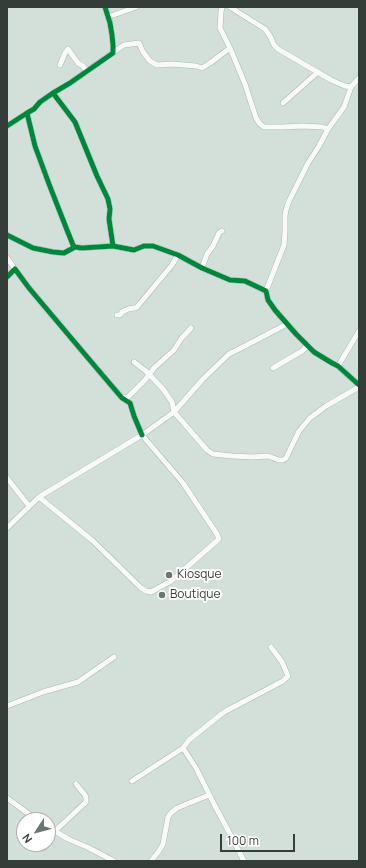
<!DOCTYPE html>
<html>
<head>
<meta charset="utf-8">
<style>
	body { margin:0 }
	#map { position:relative; width:366px; height:868px; overflow:hidden; background:#d3e0d9; font-family:Manrope,sans-serif }
	canvas { display:block }
	.frame { position:absolute; inset:0; border:8px solid #343d38; pointer-events:none }
	.north { position:absolute; left:16px; top:812px; width:40px; height:40px; box-sizing:border-box; background:#fff; border:1px solid #aeb1af; border-radius:50%; rotate:234deg; font-size:11px; font-weight:700; line-height:16px; text-align:center; color:#343d38 }
	.north::after { content:''; display:block; margin:auto; width:14px; height:18px; background:#6c7670; clip-path:polygon(50% 0,100% 100%,50% 72%,0 100%) }
	.scale { position:absolute; left:220px; top:834px; width:75px; height:18px; box-sizing:border-box; border:2px solid #343d38; border-top:0; padding-left:5px; font-size:12px; line-height:14px; white-space:nowrap; color:#343d38; -webkit-text-stroke:3px #fff; paint-order:stroke }
</style>
</head>
<body>
<div id="map">
<canvas width="366" height="868"></canvas>
<div class="frame"></div>
<div class="north">N</div>
<div class="scale">100 m</div>
</div>
<script>
const ctx = document.querySelector('canvas').getContext('2d');
ctx.lineJoin = 'round';
const toPath = rows => new Path2D(rows.map(r => 'M' + r).join(''));
function strokePath(path, color, width, dash) { ctx.strokeStyle = color; ctx.lineWidth = width; ctx.lineCap = dash ? 'butt' : 'round'; ctx.setLineDash(dash || []); ctx.stroke(path); }
function write(font, color, halo, rows, align = 'center') {
  ctx.font = font + ' Manrope,sans-serif'; ctx.lineWidth = 4; ctx.setLineDash([]); ctx.textBaseline = 'middle'; ctx.strokeStyle = halo; ctx.fillStyle = color; for (const [text, x, y, turn = 0] of rows) {
    ctx.save(); ctx.translate(x, y); ctx.rotate((+turn || 0) * Math.PI / 180); ctx.textAlign = isNaN(turn) ? turn : align; if (halo) ctx.strokeText(text, 0, 0); ctx.fillText(text, 0, 0); ctx.restore();
  }
}
const minor = toPath([
	[105,7,110,23,112,35,113,45,113,53],
	[222,7,221,12,220,28,230,48,245,84,256,118,260,124,264,127,282,127,303,126,322,127,328,129,344,107,351,87,359,78],
	[230,7,265,29,270,36,274,45,278,49,331,80,345,86,351,87],
	[108,17,136,7],
	[60,65,65,53,68,49,78,63,83,66,87,72],
	[53,93,75,122,97,176,108,199,110,209,109,219,113,246],
	[283,103,318,72],
	[27,113,34,109,40,102,53,93,70,83,124,45,139,43,143,52,150,61,157,65,172,64,196,66,202,68,210,63,230,48],
	[7,126,27,113,35,146,49,184,67,230,73,245,75,247],
	[7,235,33,248,53,252,64,253,75,247,82,248,113,246,134,250,144,246,153,246,178,255,202,268,230,280,245,281,266,291,268,300,275,310,296,334,314,352,332,363,338,366,359,385],
	[7,258,29,288,88,358,122,398,130,403,134,416,142,435,183,483,217,534,219,539,171,581,151,592,146,591,141,588,93,541,39,497],
	[202,268,207,254,213,246,219,233,222,231],
	[7,277,15,269],
	[266,291,284,245,285,232,285,216,286,210,289,201,308,163,319,146,328,129],
	[117,315,120,315,122,312,128,309,134,308,135,308,137,307,172,265,178,255],
	[134,362,147,372,163,389,172,402,174,412,207,450,213,454,232,456,252,457,268,456,279,460,283,460,286,458,299,431,310,418,326,406,359,387],
	[338,366,359,331],
	[273,368,302,351,308,345],
	[122,398,128,397,145,380,154,368,174,350,181,339,191,328],
	[7,478,29,506],
	[7,528,39,497,142,435,174,412,203,379,229,354,241,348,287,324],
	[7,706,43,692,78,682,114,657],
	[183,748,196,768,215,806,230,834,244,861],
	[132,781,183,748,189,740,224,712,283,681,288,676,282,662,271,647],
	[7,798,37,820],
	[48,827,68,839,87,847,114,861],
	[54,832,86,802,86,798,85,795,76,784],
	[151,861,159,851,163,844,168,817,171,813,177,808,209,795]
]);
strokePath(minor, '#acb7b1', 6);
strokePath(minor, '#f8faf9', 5);
strokePath(toPath([
	[53,93,75,122,97,176,108,199,110,209,109,219,113,246],
	[27,113,34,109,40,102,53,93,70,83,113,53,113,45,112,35,110,23,105,7],
	[7,126,27,113,35,146,49,184,67,230,73,245,75,247],
	[7,235,33,248,53,252,64,253,75,247,82,248,113,246,134,250,144,246,153,246,178,255,202,268,230,280,245,281,266,291,268,300,275,310,296,334,314,352,332,363,338,366,359,385],
	[7,277,15,269,29,288,88,358,122,398,130,403,134,416,142,435]
]), '#00873e', 5);
for (const [x, y, r, color] of [
	[169,575,4,"#6c7670"],
	[162,595,4,"#6c7670"]
]) { const dot = new Path2D(); dot.arc(x, y, r, 0, 2 * Math.PI); ctx.fillStyle = color; ctx.fill(dot); strokePath(dot, '#fff', 1.5); }
write('12px', '#343d38', '#fff', [
	["Kiosque",177,575],
	["Boutique",170,595]
], 'left');
</script>
</body>
</html>
